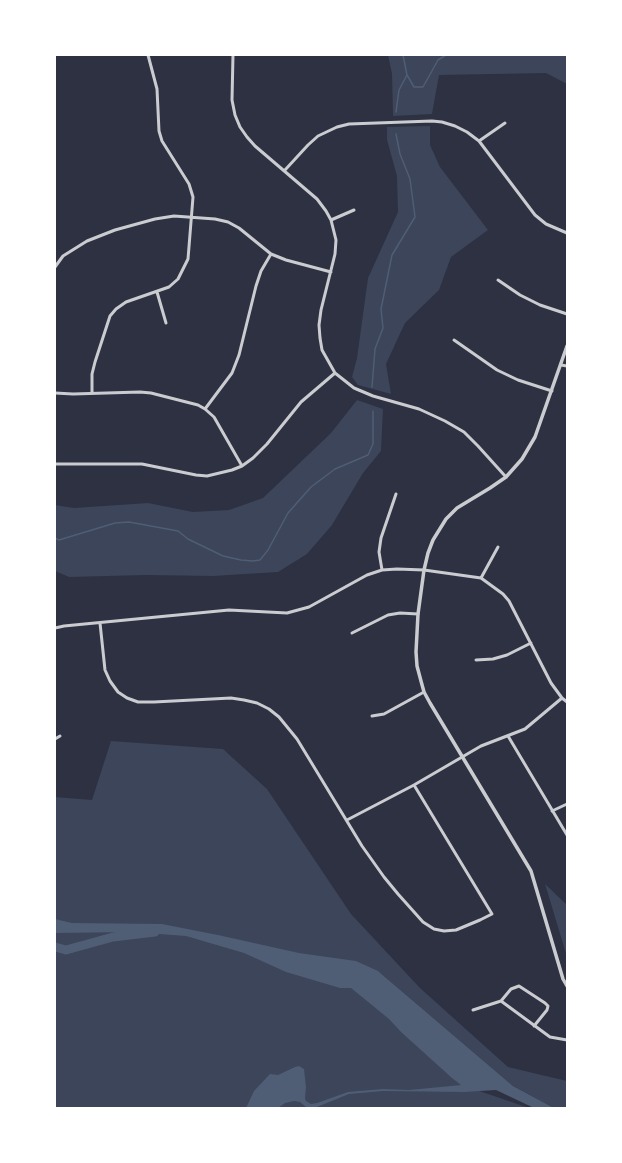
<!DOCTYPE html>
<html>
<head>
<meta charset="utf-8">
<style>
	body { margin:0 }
	#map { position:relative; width:622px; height:1163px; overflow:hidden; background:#2d3142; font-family:"Varela Round",sans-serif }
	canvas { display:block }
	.frame { position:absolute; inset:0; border:56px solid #fff; pointer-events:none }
</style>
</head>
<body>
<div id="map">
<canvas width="622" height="1163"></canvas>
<div class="frame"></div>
</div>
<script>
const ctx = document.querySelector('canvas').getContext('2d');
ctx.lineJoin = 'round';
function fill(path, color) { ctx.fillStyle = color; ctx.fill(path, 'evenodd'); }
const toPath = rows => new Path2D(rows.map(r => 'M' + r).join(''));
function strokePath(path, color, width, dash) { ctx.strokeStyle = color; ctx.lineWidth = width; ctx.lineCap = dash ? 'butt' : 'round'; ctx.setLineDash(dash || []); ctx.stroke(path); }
fill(toPath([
	[388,55,567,55,567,84,546,73,439,75,432,114,393,116,392,74],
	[430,126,430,145,440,167,488,230,451,257,439,290,405,323,386,364,391,394,358,385,352,377,357,358,368,278,398,212,397,176,387,140,387,127],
	[357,400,383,409,381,451,363,473,332,525,307,554,278,572,213,576,146,575,69,577,55,571,55,505,74,508,148,503,193,512,229,510,263,498,331,433],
	[111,741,223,749,267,789,351,914,420,988,508,1067,567,1081,567,1108,554,1108,513,1086,378,971,462,1085,529,1108,55,1108,55,797,92,800],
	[545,884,567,905,567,957]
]), '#3c4559');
fill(toPath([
	[55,919,72,923,162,924,218,935,299,953,356,961,378,971,513,1086,554,1108,534,1108,496,1090,464,1092,383,1091,349,1094,317,1107,306,1107,300,1102,294,1101,285,1103,278,1108,246,1108,254,1091,270,1074,278,1075,295,1067,299,1066,304,1069,306,1087,305,1099,306,1101,311,1104,317,1103,348,1092,383,1089,409,1090,461,1085,452,1078,401,1032,389,1019,351,988,340,988,286,972,244,953,186,936,132,932,55,933]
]), '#4f5d75');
strokePath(toPath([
	[407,75,414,87,423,87,438,60,446,55],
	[396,112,399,90,407,75,403,55],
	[372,387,375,349,383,328,381,309,392,255,415,217,410,179,400,154,396,134],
	[55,538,59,540,115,523,129,522,178,531,188,539,223,556,241,560,253,561,260,560,268,550,288,513,311,487,335,469,368,455,373,444,373,411]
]), '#4f5d75', 1.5);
strokePath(toPath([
	[55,947,66,950,113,937,155,932]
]), '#4f5d75', 9);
strokePath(toPath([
	[233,55,232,100,235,115,240,127,247,137,255,146,317,199,326,211,331,220,336,240,335,254,321,310,319,325,320,338,322,350,335,373,354,388,373,396,419,409,445,421,464,432,478,446,506,477],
	[479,141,505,123],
	[285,170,308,145,318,136,337,127,349,124,432,121,442,122,455,126,467,132,479,141,535,215,546,224,567,233],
	[331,220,354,210],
	[55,267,63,256,87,241,115,230,155,219,174,216,215,219,228,222,239,228,271,254,286,260,331,272],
	[498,280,520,295,540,305,567,314],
	[157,292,166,323],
	[454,340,497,370,518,380,552,391],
	[561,365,567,366],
	[55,393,73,394,140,392,151,393,198,405,205,409,214,417,242,466],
	[92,393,92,374,95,362,110,316,116,309,126,302,169,287,178,279,188,259,193,197,189,184,162,141,159,131,157,89,148,55],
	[205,409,232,373,239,355,256,286,261,271,271,254],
	[55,464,142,464,196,475,207,476,232,470,242,466,253,458,267,444,301,402,335,373],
	[382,570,379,552,381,538,396,494],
	[481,578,498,547],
	[100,623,105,670,110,681,118,692,127,698,138,702,154,702,231,698,244,700,257,703,269,709,279,717,297,739,362,846,384,877,398,894,423,922,434,929,444,931,456,930,480,920,492,914,414,785],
	[55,628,64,626,229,610,287,613,309,607,367,575,382,570,397,569,424,570,481,578,503,594,509,601,551,683,562,698,567,702],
	[352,633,388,615,400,613,418,614],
	[476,660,493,659,507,655,531,643],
	[372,716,384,714,424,692],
	[508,736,567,835],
	[55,739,60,736],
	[552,811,567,804],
	[347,820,414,785,481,746,525,729,562,698],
	[501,1001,511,989,519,986,545,1003,548,1006,547,1010,534,1026],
	[501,1001,550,1037,567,1040],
	[473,1010,501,1001]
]), '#caccd0', 3);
strokePath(toPath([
	[567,346,535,437,522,459,506,477,490,488,457,508,446,519,433,540,428,553,424,570,418,614,416,652,417,666,421,681,424,692,430,703,531,871,563,979,567,986]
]), '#caccd0', 3.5);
</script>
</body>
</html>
